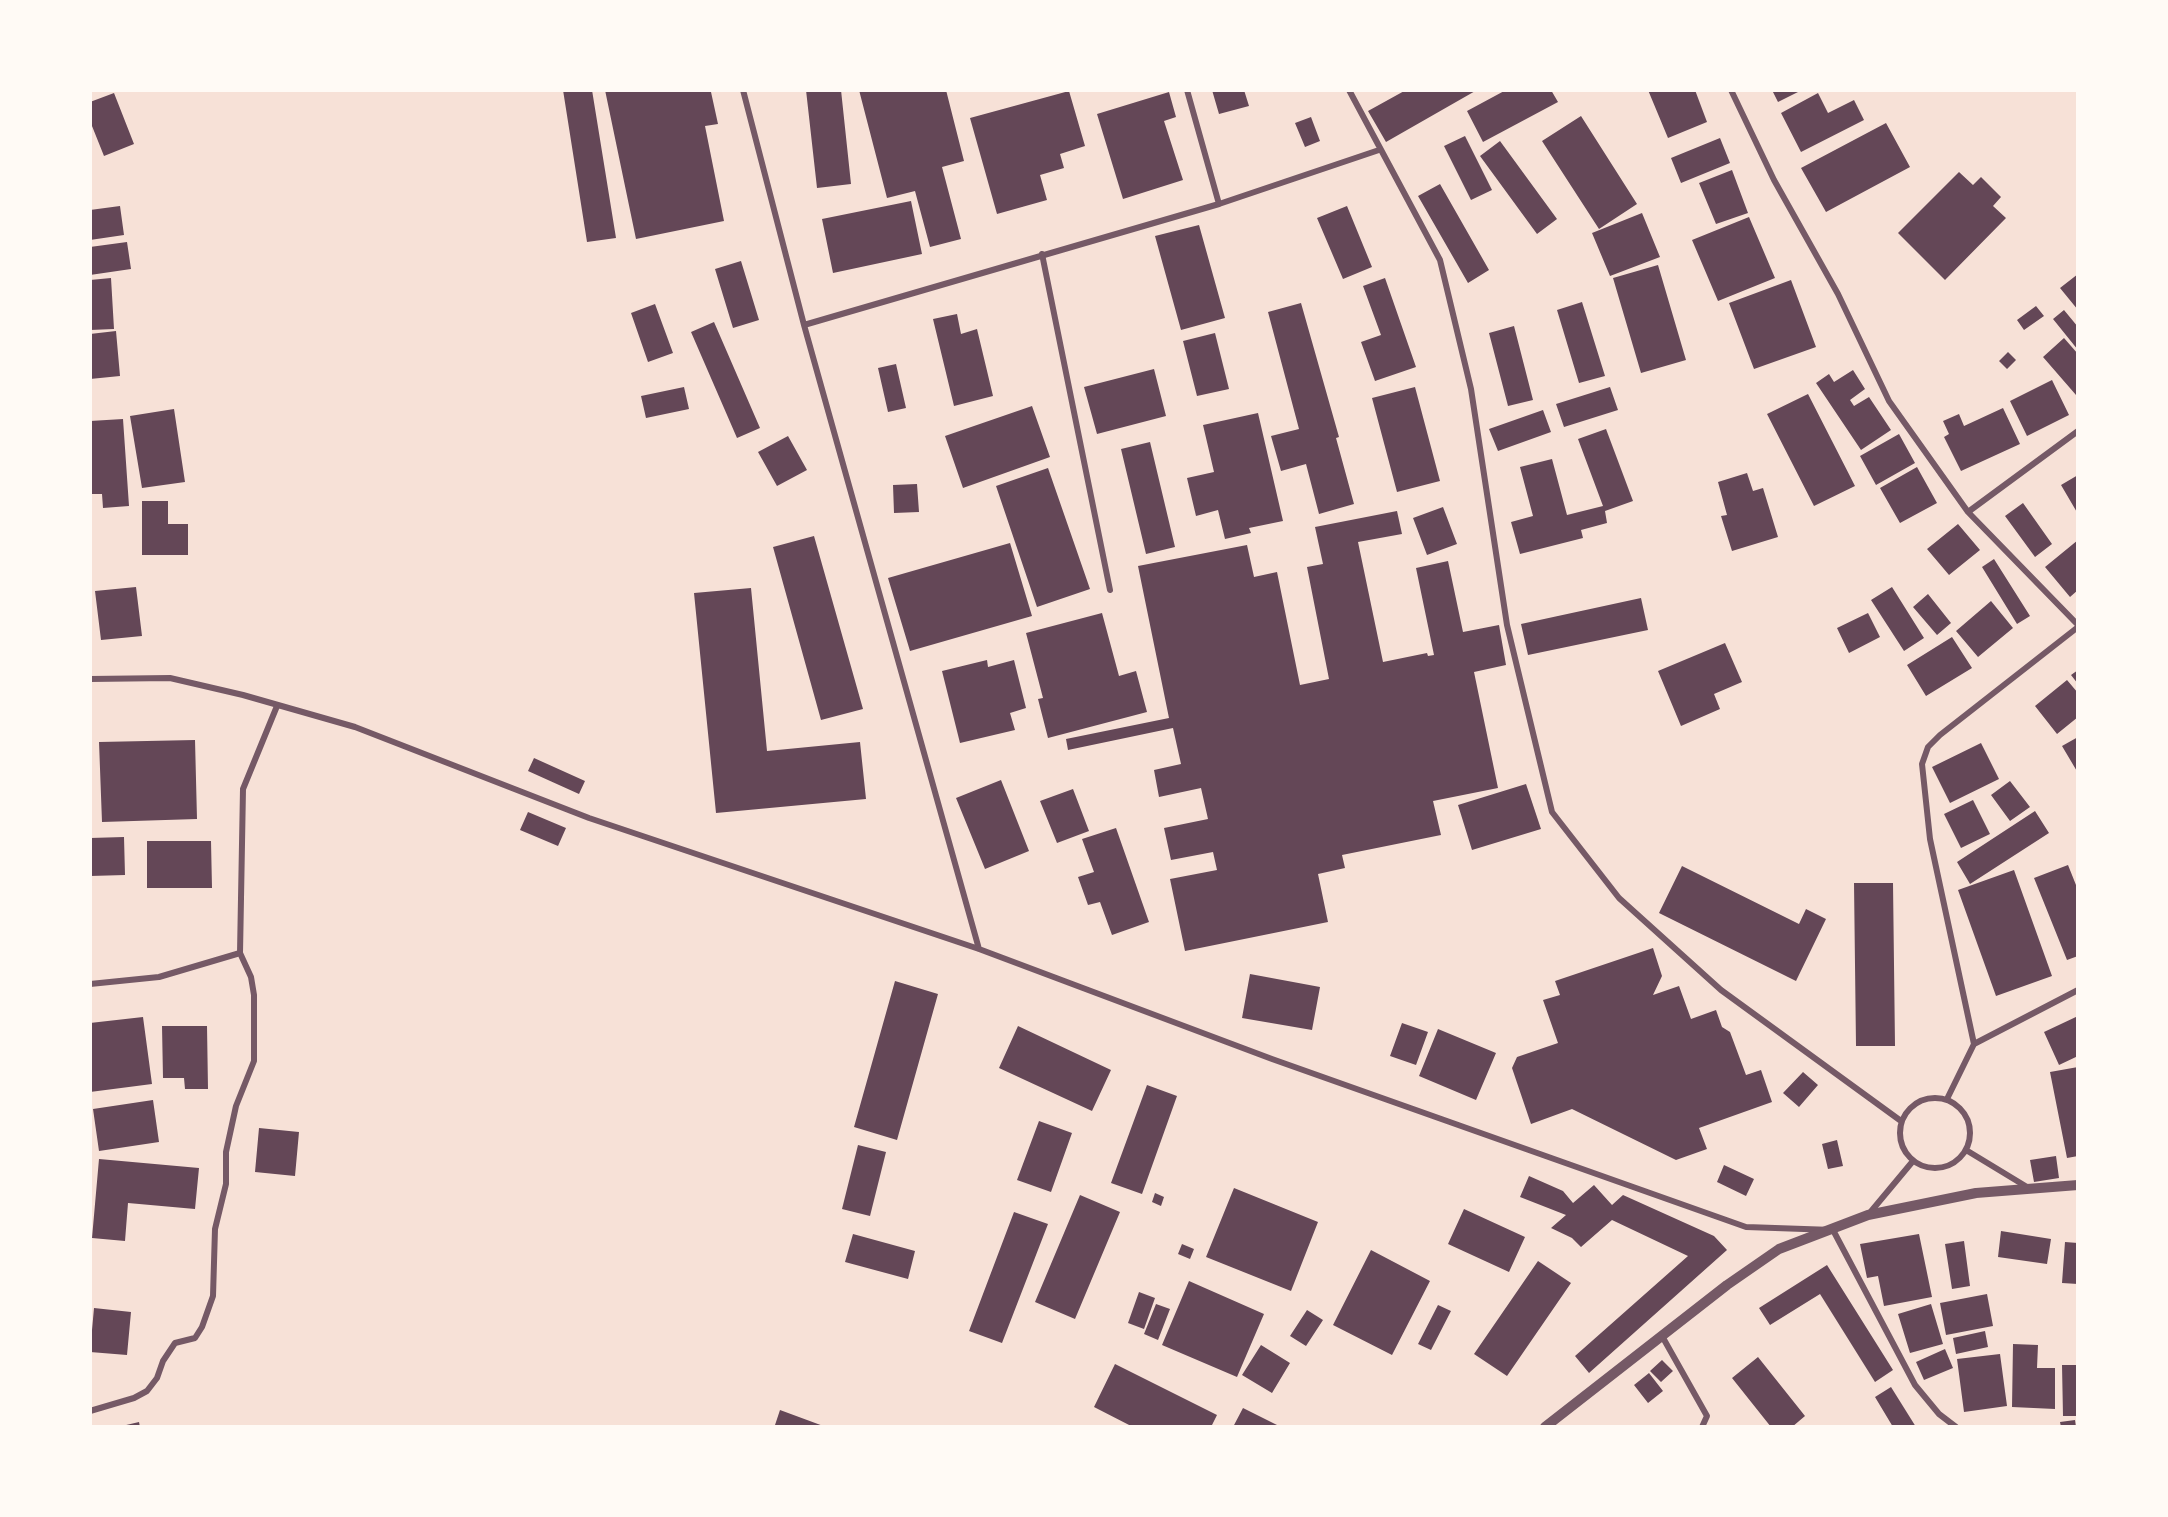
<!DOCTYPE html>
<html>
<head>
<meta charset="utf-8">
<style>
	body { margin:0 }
	#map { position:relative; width:2168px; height:1517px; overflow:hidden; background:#f7e1d7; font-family:Ubuntu,sans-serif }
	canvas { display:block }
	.frame { position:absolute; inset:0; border:92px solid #fffaf5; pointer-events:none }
</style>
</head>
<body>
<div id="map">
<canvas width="2168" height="1517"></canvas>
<div class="frame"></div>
</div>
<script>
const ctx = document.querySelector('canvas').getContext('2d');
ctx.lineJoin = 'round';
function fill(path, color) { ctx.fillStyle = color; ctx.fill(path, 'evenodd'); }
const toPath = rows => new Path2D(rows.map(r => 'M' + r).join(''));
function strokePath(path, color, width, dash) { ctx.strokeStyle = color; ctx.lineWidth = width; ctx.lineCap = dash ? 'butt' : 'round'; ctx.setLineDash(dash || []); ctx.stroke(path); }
fill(toPath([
	[563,90,592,90,616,238,587,242],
	[605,90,711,92,718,124,705,126,724,221,636,239],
	[806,90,841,90,851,184,817,188],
	[859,90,946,90,964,161,942,167,961,239,930,247,915,191,887,198],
	[1212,90,1244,90,1249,106,1219,114],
	[1406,90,1477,90,1386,142,1368,111],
	[1506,90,1551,90,1558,102,1483,142,1467,111],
	[1648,90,1695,90,1707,122,1668,138],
	[1772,90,1802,90,1778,102],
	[1069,91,1085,146,1060,154,1064,168,1040,175,1047,200,997,214,970,118],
	[1169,92,1176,117,1164,121,1183,180,1123,199,1097,114],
	[114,93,134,144,104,156,90,121,90,102],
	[1818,93,1828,113,1854,100,1864,120,1801,152,1781,113],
	[1581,116,1637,204,1599,229,1542,141],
	[1311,117,1320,141,1305,147,1295,123],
	[1886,123,1910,167,1826,212,1801,168],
	[1465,136,1492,190,1471,200,1444,146],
	[1720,138,1730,163,1681,183,1671,158],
	[1500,141,1557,219,1537,234,1480,156],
	[1732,170,1748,213,1716,224,1699,183],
	[1959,172,1973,185,1981,177,2001,197,1993,206,2006,218,1945,280,1898,233],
	[1440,184,1489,270,1468,283,1418,196],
	[911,201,922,254,833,273,822,219],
	[120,206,124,235,90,240,90,210],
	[1347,206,1372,267,1343,279,1317,218],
	[1642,213,1660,257,1610,276,1592,233],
	[1749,217,1775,278,1718,301,1692,240],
	[1199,225,1225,318,1181,330,1155,236],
	[127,242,131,269,90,275,90,247],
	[741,261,759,320,733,328,715,269],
	[1658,265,1686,360,1641,373,1613,278],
	[2078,274,2078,310,2060,288],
	[111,278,114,329,90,330,90,280],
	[1385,278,1416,367,1375,381,1361,342,1381,335,1363,286],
	[1791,280,1816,347,1754,369,1729,303],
	[1582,302,1605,376,1579,383,1557,310],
	[1301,303,1339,437,1336,438,1354,504,1319,514,1306,464,1281,471,1271,436,1299,429,1268,312],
	[655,304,673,353,648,362,631,313],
	[2036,306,2044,316,2024,330,2017,320],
	[2064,310,2078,327,2078,350,2053,319],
	[957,314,961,334,977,329,993,396,954,406,933,319],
	[714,322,760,428,737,438,691,332],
	[1514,326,1533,400,1508,406,1489,333],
	[116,331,120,376,90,379,90,334],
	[1215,333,1229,389,1197,396,1183,341],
	[2064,338,2078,354,2076,395,2043,357],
	[2008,352,2016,360,2007,369,1999,361],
	[896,364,906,408,888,412,878,368],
	[1154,369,1166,416,1097,434,1084,387],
	[1853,370,1865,389,1850,400,1854,406,1869,397,1891,430,1861,450,1816,383,1829,374,1834,382],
	[2052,380,2069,415,2027,436,2010,401],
	[684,387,689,409,646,418,641,396],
	[1415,387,1440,481,1397,492,1372,398],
	[1610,387,1618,410,1564,427,1556,404],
	[1808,394,1855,486,1814,506,1767,414],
	[1032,406,1050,457,963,488,945,436],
	[2003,408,2020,444,1961,471,1944,437,1949,434,1943,421,1959,414,1964,426],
	[174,409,185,482,142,488,130,416],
	[1543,410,1551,432,1498,451,1489,429],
	[1258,413,1283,521,1249,528,1251,533,1225,539,1218,510,1196,516,1187,478,1214,472,1203,425],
	[123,419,129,506,103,508,102,494,90,494,90,421],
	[1606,429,1633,501,1605,511,1607,523,1581,530,1583,538,1520,554,1511,522,1533,516,1520,467,1552,459,1567,515,1603,506,1578,439],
	[1899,434,1915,463,1876,485,1860,456],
	[788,436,807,470,777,486,758,452],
	[1150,442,1175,547,1146,554,1121,449],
	[1917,467,1937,503,1900,523,1880,488],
	[1048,468,1090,589,1037,607,996,486],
	[1747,473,1753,491,1763,488,1778,537,1732,551,1721,516,1727,515,1718,482],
	[2078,475,2078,514,2061,485],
	[917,484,919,512,894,513,893,485],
	[142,501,168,501,168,524,188,524,188,555,142,555],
	[2023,503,2052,544,2035,557,2005,516],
	[1443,507,1457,544,1427,555,1413,518],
	[1397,511,1402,534,1358,542,1383,662,1427,653,1428,656,1434,655,1416,568,1448,561,1463,632,1499,625,1506,665,1474,672,1498,788,1433,801,1441,835,1342,855,1345,868,1318,874,1328,922,1185,951,1170,879,1217,870,1213,852,1171,860,1164,828,1208,819,1201,788,1159,797,1154,770,1181,764,1173,728,1068,750,1066,739,1169,718,1138,566,1247,545,1254,577,1277,572,1300,685,1329,679,1307,567,1323,564,1315,527],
	[1958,524,1980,550,1949,575,1927,549],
	[814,536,863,709,821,720,773,547],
	[2078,540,2078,590,2070,597,2045,567],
	[1010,543,1032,616,910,651,888,578],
	[1994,559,2030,616,2017,624,1982,567],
	[136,587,142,636,101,640,95,591],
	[1892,587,1924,638,1904,651,1871,600],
	[751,588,767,751,860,742,866,799,716,813,694,593],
	[1928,594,1951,623,1937,635,1913,607],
	[1641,598,1648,630,1528,655,1521,624],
	[1991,601,2013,628,1978,657,1956,631],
	[1102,613,1119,676,1136,671,1147,712,1048,738,1038,699,1043,698,1026,633],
	[1868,613,1880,637,1849,653,1837,628],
	[1952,637,1972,668,1926,696,1907,665],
	[1725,643,1742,682,1714,694,1720,709,1681,726,1658,671],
	[987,660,988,667,1014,660,1026,708,1010,713,1015,730,960,743,942,671],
	[2078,670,2078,684,2071,675],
	[2067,680,2078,693,2078,717,2057,734,2035,706],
	[2078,737,2078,773,2062,746],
	[195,740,197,819,102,822,99,742],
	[1981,743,1999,779,1950,803,1932,767],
	[534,758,585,781,579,794,528,771],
	[1001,780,1029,851,985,869,956,798],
	[2010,781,2030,807,2010,821,1991,795],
	[1526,784,1541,829,1472,850,1458,805],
	[1073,789,1089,831,1057,843,1040,801],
	[1973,800,1990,834,1961,848,1944,814],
	[2035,811,2049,833,1970,884,1957,862],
	[528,812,566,828,558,846,520,830],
	[1116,828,1149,922,1112,935,1100,902,1088,905,1078,877,1094,872,1082,839],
	[124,837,125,875,90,876,90,838],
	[147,841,211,841,212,888,147,888],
	[2068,865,2078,890,2078,956,2067,960,2034,878],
	[1682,866,1799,924,1806,909,1826,919,1796,981,1659,913],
	[2014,870,2052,976,1996,996,1958,890],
	[1854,883,1893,883,1895,1046,1856,1046],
	[1653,948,1662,976,1653,995,1679,986,1691,1019,1716,1010,1722,1027,1730,1032,1746,1075,1761,1070,1772,1102,1699,1128,1707,1149,1676,1160,1572,1109,1531,1124,1512,1068,1517,1057,1558,1043,1543,1000,1560,995,1555,981],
	[1250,974,1320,987,1312,1030,1242,1018],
	[895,981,938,994,897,1140,854,1127],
	[2078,1016,2078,1056,2059,1065,2044,1032],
	[143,1017,152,1084,90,1092,90,1023],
	[1402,1023,1428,1032,1416,1065,1390,1056],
	[162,1026,207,1026,208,1089,185,1089,184,1078,163,1078],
	[1018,1026,1111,1070,1092,1111,999,1068],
	[1438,1029,1496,1053,1476,1100,1419,1076],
	[2078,1067,2078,1156,2067,1158,2050,1072],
	[1803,1072,1818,1085,1799,1107,1783,1093],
	[1147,1085,1177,1096,1142,1194,1111,1183],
	[153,1100,159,1142,99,1151,93,1109],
	[1039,1121,1072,1133,1051,1192,1017,1180],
	[259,1128,299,1132,295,1176,255,1172],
	[1837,1140,1843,1166,1828,1169,1822,1144],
	[858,1145,886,1152,870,1216,842,1209],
	[2056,1156,2059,1178,2034,1182,2030,1160],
	[99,1159,199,1168,195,1209,128,1203,125,1241,92,1238],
	[1724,1165,1754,1179,1746,1196,1717,1182],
	[1529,1176,1563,1191,1573,1203,1594,1185,1612,1205,1623,1195,1714,1236,1727,1250,1589,1373,1575,1356,1688,1256,1612,1220,1581,1247,1572,1238,1551,1228,1566,1215,1520,1197],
	[1234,1188,1318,1222,1291,1291,1206,1257],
	[1155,1193,1164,1197,1161,1206,1152,1202],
	[1080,1195,1120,1212,1075,1319,1035,1302],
	[1464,1209,1525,1237,1509,1272,1448,1244],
	[1014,1212,1048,1224,1002,1343,969,1331],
	[2001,1231,2051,1239,2047,1264,1998,1257],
	[853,1234,915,1251,908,1279,845,1262],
	[1919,1234,1932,1297,1884,1306,1878,1276,1867,1278,1860,1244],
	[1964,1241,1970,1286,1952,1289,1945,1244],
	[2065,1242,2078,1243,2078,1284,2062,1283],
	[1182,1244,1194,1249,1190,1259,1178,1254],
	[1371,1250,1430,1281,1392,1355,1333,1325],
	[1538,1261,1571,1283,1507,1376,1474,1354],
	[1827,1265,1893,1370,1875,1382,1820,1294,1770,1325,1759,1308],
	[1189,1281,1264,1314,1237,1377,1162,1345],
	[1139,1292,1155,1298,1144,1329,1128,1323],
	[1987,1294,1993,1326,1946,1335,1940,1303],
	[1156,1304,1170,1309,1158,1340,1144,1334],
	[1931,1304,1943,1344,1910,1353,1898,1314],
	[1438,1305,1451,1311,1431,1350,1418,1344],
	[94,1308,131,1312,127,1355,90,1352],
	[1307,1310,1323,1320,1306,1346,1290,1336],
	[1985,1331,1988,1347,1956,1354,1953,1338],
	[2013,1344,2038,1345,2037,1368,2055,1368,2055,1409,2012,1407],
	[1261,1345,1290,1363,1272,1393,1242,1375],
	[1945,1349,1953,1368,1924,1380,1916,1362],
	[2000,1354,2007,1406,1964,1412,1957,1359],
	[1758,1357,1805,1416,1792,1427,1771,1427,1732,1378],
	[1662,1360,1673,1371,1661,1382,1650,1371],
	[1115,1364,1217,1415,1211,1427,1133,1427,1094,1407],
	[2062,1365,2078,1365,2078,1416,2063,1416],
	[1649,1373,1663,1391,1648,1403,1634,1385],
	[1891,1387,1916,1427,1893,1427,1875,1397],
	[1243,1408,1281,1427,1233,1427],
	[780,1410,826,1427,781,1427,775,1425],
	[2075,1420,2076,1427,2061,1427,2060,1422],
	[139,1422,140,1427,122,1427,122,1426]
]), '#644757');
strokePath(toPath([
	[743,90,804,325,979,949],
	[1187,90,1219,204],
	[1349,90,1440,260,1471,389,1507,625,1552,812,1619,898,1721,990,1901,1121],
	[1731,90,1774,180,1838,294,1889,401,1968,512,2078,625],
	[1042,254,1110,590],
	[804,325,1219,204,1379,150],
	[1968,512,2078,431],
	[90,679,170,678,243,695,355,727,589,818,979,949,1272,1059,1746,1227,1833,1230,1915,1385,1939,1414,1956,1427],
	[90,984,159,977,240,953,243,789,277,706],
	[1974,1044,1930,839,1922,764,1928,747,1940,735,2078,627],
	'1900 1133a35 35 0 1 1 70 0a35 35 0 1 1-70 0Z',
	[1947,1099,1974,1044,2078,990],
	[1966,1150,2027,1187],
	[1868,1215,1913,1161],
	[1662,1336,1707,1416,1702,1427],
	[90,1411,134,1398,147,1391,157,1378,163,1361,175,1343,195,1338,202,1327,213,1296,215,1229,226,1184,226,1152,236,1106,254,1061,254,995,251,977,240,953]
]), '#755966', 6);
strokePath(toPath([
	[1545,1427,1727,1285,1779,1249,1868,1215,1976,1193,2078,1185]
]), '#755966', 10);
</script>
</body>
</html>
